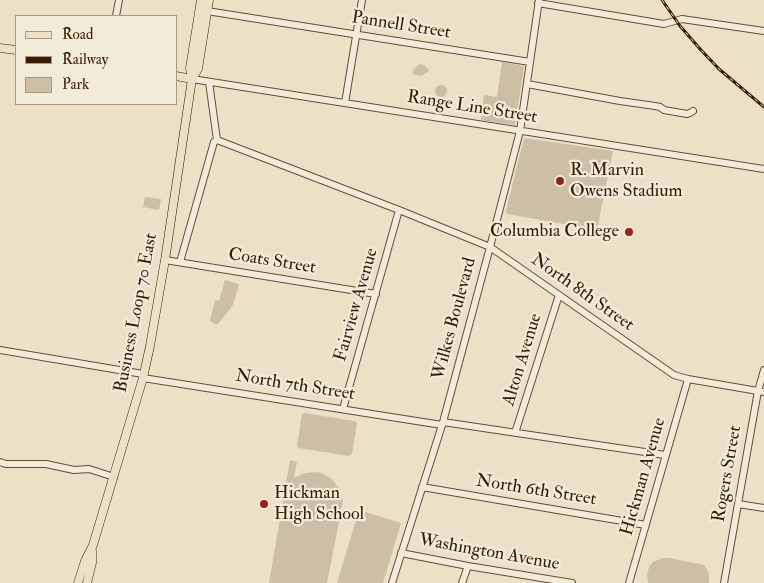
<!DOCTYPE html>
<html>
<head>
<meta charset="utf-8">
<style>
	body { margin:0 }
	#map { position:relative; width:764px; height:583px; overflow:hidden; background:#ece0c6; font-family:"IM FELL Double Pica",serif }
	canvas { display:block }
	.legend { position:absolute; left:15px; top:15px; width:162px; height:90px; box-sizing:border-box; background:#f3ebda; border:1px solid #a89884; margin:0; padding:6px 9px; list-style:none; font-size:15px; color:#381c02 }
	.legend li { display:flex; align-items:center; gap:10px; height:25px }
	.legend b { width:25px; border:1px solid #a89884 }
</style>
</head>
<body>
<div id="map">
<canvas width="764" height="583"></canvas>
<ul class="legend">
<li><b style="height:6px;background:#ece0c6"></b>Road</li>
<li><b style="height:6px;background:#381c02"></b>Railway</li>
<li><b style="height:14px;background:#cdbfa5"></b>Park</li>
</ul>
</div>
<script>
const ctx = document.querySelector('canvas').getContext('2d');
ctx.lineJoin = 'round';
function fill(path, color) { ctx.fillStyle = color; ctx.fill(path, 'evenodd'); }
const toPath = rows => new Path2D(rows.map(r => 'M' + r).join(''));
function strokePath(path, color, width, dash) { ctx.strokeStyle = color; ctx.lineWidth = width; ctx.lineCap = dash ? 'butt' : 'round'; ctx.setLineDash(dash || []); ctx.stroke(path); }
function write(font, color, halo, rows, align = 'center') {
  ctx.font = font + ' "IM FELL Double Pica",serif'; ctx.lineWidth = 4.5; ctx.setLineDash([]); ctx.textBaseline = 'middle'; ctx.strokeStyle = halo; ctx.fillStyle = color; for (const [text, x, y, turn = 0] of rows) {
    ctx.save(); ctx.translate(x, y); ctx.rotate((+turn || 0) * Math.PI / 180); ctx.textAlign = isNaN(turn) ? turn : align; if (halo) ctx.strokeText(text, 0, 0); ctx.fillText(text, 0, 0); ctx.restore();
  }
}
fill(toPath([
	[502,62,519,65,524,67,515,125,481,120,484,95,497,97],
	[419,64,424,65,429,70,428,72,425,73,422,76,413,74,413,70],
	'435 91a6 6 0 1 1 12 0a6 6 0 1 1-12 0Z',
	[524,138,613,151,597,230,507,214,506,211],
	[145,197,161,199,159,210,143,207],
	[225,280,239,284,233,305,217,325,210,321,215,300,219,301],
	[304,413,355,421,357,423,352,454,349,456,299,448,297,446,302,414],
	[290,460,297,462,294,478,305,473,317,472,322,473,333,480,340,490,343,501,342,506,327,583,269,583],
	[359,510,401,523,383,583,337,583],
	[662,558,670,558,704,565,709,573,709,583,648,583,647,575,649,567,653,562]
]), '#cdbfa5');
const minor = toPath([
	[538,3,664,24,682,19,764,31],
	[207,11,530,62],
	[116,16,119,0],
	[192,79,764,169],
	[527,84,620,101,655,106,660,107,664,110,687,114,690,113,693,111],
	[345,103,362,0],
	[217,140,399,210,490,247,674,375,688,379,764,392],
	[165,260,376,294],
	[180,262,214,142,217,140,209,82],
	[0,350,143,374],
	[143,378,442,425],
	[343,409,399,210],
	[443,422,665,455],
	[515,433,559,295],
	[0,462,6,464,46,464,74,470,89,469,114,477],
	[422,487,646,525],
	[738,504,764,508],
	[401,553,468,566,572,583],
	[392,583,443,422,490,247,520,131,539,0],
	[462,583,468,566],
	[629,583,688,379],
	[724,583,758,391,764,370]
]);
const major = toPath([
	[0,48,16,50],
	[176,76,192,79],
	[192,79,198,69,209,0],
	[78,583,85,561,93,545,143,378,150,346,165,260,192,79,190,68,201,0],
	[87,583,92,563,92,551]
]);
strokePath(minor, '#654d33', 8);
strokePath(major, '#381c02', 9);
strokePath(minor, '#f3ebda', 6);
strokePath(major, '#ece0c6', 8);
const rail = toPath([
	[662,0,680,26,701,50,719,69,764,107]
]);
strokePath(rail, '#381c02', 3);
strokePath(rail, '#f3ebda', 1, [4]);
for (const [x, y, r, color] of [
	[560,181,5,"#8f2418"],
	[629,232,5,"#8f2418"],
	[264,504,5,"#8f2418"]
]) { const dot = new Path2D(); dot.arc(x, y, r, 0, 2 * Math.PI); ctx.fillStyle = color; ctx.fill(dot); strokePath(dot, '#f3ebda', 2); }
write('18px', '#381c02', '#f3ebda', [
	["Pannell Street",401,26,9],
	["Range Line Street",472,108,9],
	["Coats Street",272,262,9],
	["North 8th Street",582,293,35],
	["Fairview Avenue",357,305,-74],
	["Business Loop 70 East",137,313,-79],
	["Wilkes Boulevard",455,319,-75],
	["Alton Avenue",523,360,-73],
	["North 7th Street",295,386,9],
	["Rogers Street",728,474,-80],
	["Hickman Avenue",644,477,-74],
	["North 6th Street",536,491,9],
	["Washington Avenue",489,553,10]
]);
write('18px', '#381c02', '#f3ebda', [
	["R. Marvin",570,171],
	["Owens Stadium",570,192],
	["Columbia College",619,232,"right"],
	["Hickman",274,494],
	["High School",274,515]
], 'left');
</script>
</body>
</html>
